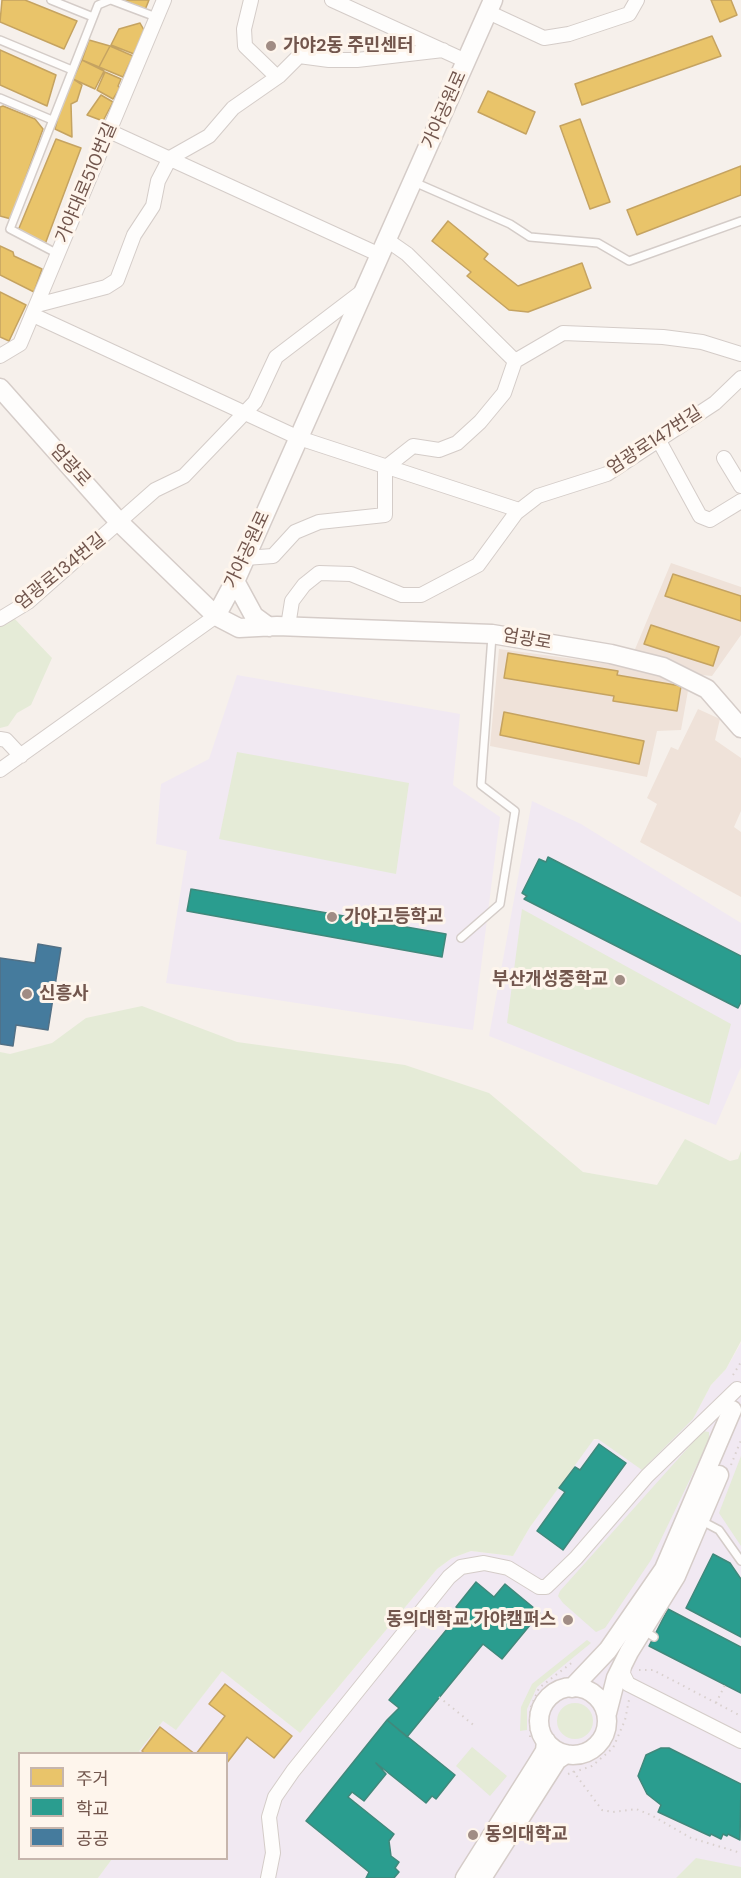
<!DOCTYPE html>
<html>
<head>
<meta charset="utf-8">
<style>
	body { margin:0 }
	#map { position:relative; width:741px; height:1878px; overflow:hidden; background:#f6f0eb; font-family:"DM Sans","Noto Sans KR",sans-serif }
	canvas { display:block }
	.legend { position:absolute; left:18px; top:1752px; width:210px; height:108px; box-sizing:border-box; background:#fef5ec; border:2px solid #c6b5ac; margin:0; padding:8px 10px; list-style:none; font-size:18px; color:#72564d }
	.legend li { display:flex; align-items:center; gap:12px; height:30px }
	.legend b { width:30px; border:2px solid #c6b5ac }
</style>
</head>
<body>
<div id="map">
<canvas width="741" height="1878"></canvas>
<ul class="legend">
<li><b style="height:16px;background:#e9c46a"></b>주거</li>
<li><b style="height:16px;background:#2a9d8f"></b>학교</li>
<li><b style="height:16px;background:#457b9d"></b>공공</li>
</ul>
</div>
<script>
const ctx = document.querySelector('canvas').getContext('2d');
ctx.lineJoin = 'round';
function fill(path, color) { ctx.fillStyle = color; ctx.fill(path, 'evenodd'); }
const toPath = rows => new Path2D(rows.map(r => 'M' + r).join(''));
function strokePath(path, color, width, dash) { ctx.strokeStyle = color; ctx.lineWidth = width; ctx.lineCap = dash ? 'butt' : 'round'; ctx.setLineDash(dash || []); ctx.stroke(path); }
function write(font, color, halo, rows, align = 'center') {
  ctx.font = font + ' "DM Sans","Noto Sans KR",sans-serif'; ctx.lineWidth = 6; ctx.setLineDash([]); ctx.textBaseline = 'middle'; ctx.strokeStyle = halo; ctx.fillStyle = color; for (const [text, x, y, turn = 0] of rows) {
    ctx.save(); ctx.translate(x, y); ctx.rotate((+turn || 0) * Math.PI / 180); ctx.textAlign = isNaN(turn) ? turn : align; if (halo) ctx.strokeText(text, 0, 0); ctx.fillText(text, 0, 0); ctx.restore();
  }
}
fill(toPath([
	[671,563,741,587,741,635,712,676,691,674,681,730,657,731,647,777,490,746,499,649,628,666],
	[698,709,720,719,715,740,741,758,741,811,734,827,741,832,741,897,640,842,657,804,647,798,671,747,678,750]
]), '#efe2d9');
fill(toPath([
	[237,675,460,714,453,785,500,817,473,1030,166,983,187,851,156,844,161,784,209,759],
	[532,801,581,824,741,923,741,1067,716,1125,489,1036],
	[741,1343,741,1878,98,1878,112,1859,226,1858,226,1754,138,1752,163,1721,176,1729,222,1671,300,1733,437,1569,452,1558,471,1551,513,1556,530,1527,591,1441,693,1419,711,1385,726,1369]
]), '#f1e9f2');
fill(toPath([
	[13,617,52,658,31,705,17,713,8,726,0,728,0,625],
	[237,752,409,783,396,874,219,839],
	[522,909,731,1024,709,1105,507,1023],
	[142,1006,237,1042,405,1065,489,1093,583,1172,657,1185,685,1139,730,1161,738,1159,741,1151,741,1341,726,1369,711,1385,693,1419,642,1470,598,1439,594,1439,530,1527,513,1556,471,1551,452,1558,437,1569,300,1733,222,1671,176,1730,163,1721,139,1751,141,1753,20,1754,20,1858,112,1859,98,1878,0,1878,0,1052,10,1054,52,1043,86,1018],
	[703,1431,709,1432,709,1440,651,1560,605,1628,596,1632,563,1603,558,1596,560,1591],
	[741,1456,741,1546,719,1513],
	[587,1640,591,1643,537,1687,527,1709,527,1730,520,1731,521,1707,532,1684],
	'557 1721a18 18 0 1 1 36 0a18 18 0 1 1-36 0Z',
	[472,1747,507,1776,490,1796,456,1766],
	[696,1858,741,1867,741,1878,676,1878]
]), '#e5ebd7');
const homes = toPath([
	[2,0,25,0,77,21,64,49,0,22,2,0],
	[124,0,149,0,145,10,124,0],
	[711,0,731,0,737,15,720,22,711,0],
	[140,23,144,30,134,54,111,45,119,29,140,23],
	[712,36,721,56,582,105,575,84,712,36],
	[89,40,110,46,99,67,82,60,89,40],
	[110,46,133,56,123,77,99,67,110,46],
	[0,50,56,75,47,106,0,85,0,50],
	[82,60,104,71,95,89,73,79,82,60],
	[105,72,121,79,118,86,120,88,113,99,97,90,105,72],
	[73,79,82,85,77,101,71,104,72,137,55,129,62,102,73,79],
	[488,91,535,112,526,134,478,112,488,91],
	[101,95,113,102,103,121,87,115,101,95],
	[3,106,35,119,43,129,11,219,0,216,0,107,3,106],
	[580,119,610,202,590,209,560,126,580,119],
	[56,139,81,148,44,247,17,233,56,139],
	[741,166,741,195,637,235,627,210,741,166],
	[448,221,488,254,484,259,518,286,582,263,591,288,528,312,509,310,467,276,471,272,432,241,448,221],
	[0,246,13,252,14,256,42,269,34,292,0,275,0,246],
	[0,292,26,305,9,341,0,337,0,292],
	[673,574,741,596,741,621,665,596,673,574],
	[651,625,719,647,713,666,644,644,651,625],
	[508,653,618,671,617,675,681,686,677,711,613,701,614,696,504,678,508,653],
	[504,712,644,741,639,764,500,735,504,712],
	[225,1684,292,1736,274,1758,247,1737,226,1764,226,1754,196,1754,225,1716,209,1704,225,1684],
	[160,1727,195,1754,145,1754,142,1751,160,1727]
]);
fill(homes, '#e9c46a');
strokePath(homes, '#c5a361', 1.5);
const schools = toPath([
	[548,857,741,956,741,1002,738,1008,524,899,527,896,522,893,539,859,546,862,548,857],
	[191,889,446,934,442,957,187,911,191,889],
	[599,1444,626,1463,563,1550,537,1531,565,1492,559,1488,575,1467,580,1470,599,1444],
	[713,1554,730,1563,741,1579,741,1637,686,1608,713,1554],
	[476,1582,494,1597,505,1584,540,1613,502,1659,483,1644,407,1737,387,1720,399,1708,389,1700,461,1612,456,1607,476,1582],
	[668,1609,741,1647,741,1693,649,1646,668,1609],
	[387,1720,455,1775,436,1799,432,1796,426,1803,376,1763,386,1774,364,1801,352,1792,348,1797,394,1834,389,1841,391,1856,399,1862,395,1868,399,1872,394,1878,366,1878,369,1872,306,1821,387,1720],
	[661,1748,669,1748,741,1784,740,1840,728,1834,727,1836,723,1834,721,1839,711,1834,710,1836,658,1812,661,1805,647,1794,638,1776,646,1755,661,1748]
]);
fill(schools, '#2a9d8f');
strokePath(schools, '#40887b', 1.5);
const public = toPath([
	[38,944,61,948,48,1030,16,1025,13,1046,0,1044,0,958,35,963,38,944]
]);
fill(public, '#457b9d');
strokePath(public, '#527085', 1.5);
const lane = toPath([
	[51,0,93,17],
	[111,0,156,17],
	[0,40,72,70],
	[0,98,52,120],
	[414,182,510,224,530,237,598,243,629,261,741,221],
	[58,254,10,229,98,5,110,0],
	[461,938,500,904,515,811,481,785,492,636],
	[700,1520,719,1530,741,1561],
	[643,1630,654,1637]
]);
const street = toPath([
	[251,0,244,29,245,46,277,77],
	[332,0,466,61],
	[488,12,544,38,569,34,629,14,637,0],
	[109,131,380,255],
	[387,240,407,254,515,361],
	[37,305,106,287,117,280,134,235,153,206,158,181,170,158,209,136,233,108,279,76,299,56,329,60,357,60,443,50],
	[33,315,299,438,519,510],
	[0,356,20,344,164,0],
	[658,439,700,516,710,520,741,501],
	[724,458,741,486],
	[245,558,273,556,295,532,319,522,385,515,385,468,413,446,439,450,457,443,480,422,504,393,515,361,563,333,663,337,702,342,741,354],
	[0,619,28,602,155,490,184,476,255,402,276,357,364,290],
	[288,626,292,601,304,585,319,573,351,574,402,595,421,595,478,565,516,513,538,496,607,474,715,403,741,378],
	[0,739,6,740,21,756],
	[0,770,216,616],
	[624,1664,623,1674,628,1684,741,1741],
	[268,1878,273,1853,269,1817,275,1797,293,1771,449,1577,461,1567,484,1563,508,1568,539,1587,546,1587,576,1558,647,1476,737,1389]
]);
const secondary = toPath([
	[0,388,120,523,216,616,239,628,277,626,492,634,611,654,663,667,707,689,741,728],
	[235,581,254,616,269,627],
	[216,616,237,577,493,0],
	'539 1721a34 34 0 1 1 68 0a34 34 0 1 1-68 0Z',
	[572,1688,608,1650,664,1569,732,1410],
	[607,1713,616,1678,629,1652,676,1576,719,1475],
	[465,1878,537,1764,545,1751,546,1741],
	[482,1878,557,1760,566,1754]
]);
strokePath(lane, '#d4ccc8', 10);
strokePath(street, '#d4ccc8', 16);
strokePath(secondary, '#d5ccc8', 21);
strokePath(toPath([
	[733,1375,741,1362],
	[731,1465,741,1440],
	[639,1670,653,1670,741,1716],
	[439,1697,476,1727],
	[716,1703,725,1685],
	[530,1737,530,1709,539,1688,574,1661],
	[573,1771,602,1810,613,1812,636,1809,651,1815,691,1838,741,1853],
	[568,1774,592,1766,613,1748,625,1720,629,1700]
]), '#d9d0ce', 2, [1.5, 4.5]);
strokePath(lane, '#fefdfc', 7);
strokePath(street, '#fefdfc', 14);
strokePath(secondary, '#fefdfc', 18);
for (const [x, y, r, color] of [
	[271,46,6,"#a08c84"],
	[332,917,6,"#a08c84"],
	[620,980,6,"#a08c84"],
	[27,994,6,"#a08c84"],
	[568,1620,6,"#a08c84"],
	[473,1835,6,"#a08c84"]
]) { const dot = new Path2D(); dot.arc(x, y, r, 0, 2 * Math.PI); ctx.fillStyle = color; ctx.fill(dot); strokePath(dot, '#fef5ec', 2); }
write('bold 18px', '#72564d', '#fef5ec', [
	["가야2동 주민센터",283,46],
	["가야고등학교",344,917],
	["부산개성중학교",608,980,"right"],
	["신흥사",39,994],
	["동의대학교 가야캠퍼스",556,1620,"right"],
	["동의대학교",485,1835]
], 'left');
write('18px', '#72564d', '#fef5ec', [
	["가야공원로",445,110,-66],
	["가야대로510번길",87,183,-67],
	["엄광로147번길",655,441,-33],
	["엄광로",70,466,48],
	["가야공원로",248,550,-65],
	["엄광로134번길",61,572,-39],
	["엄광로",527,640,10]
]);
</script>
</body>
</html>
